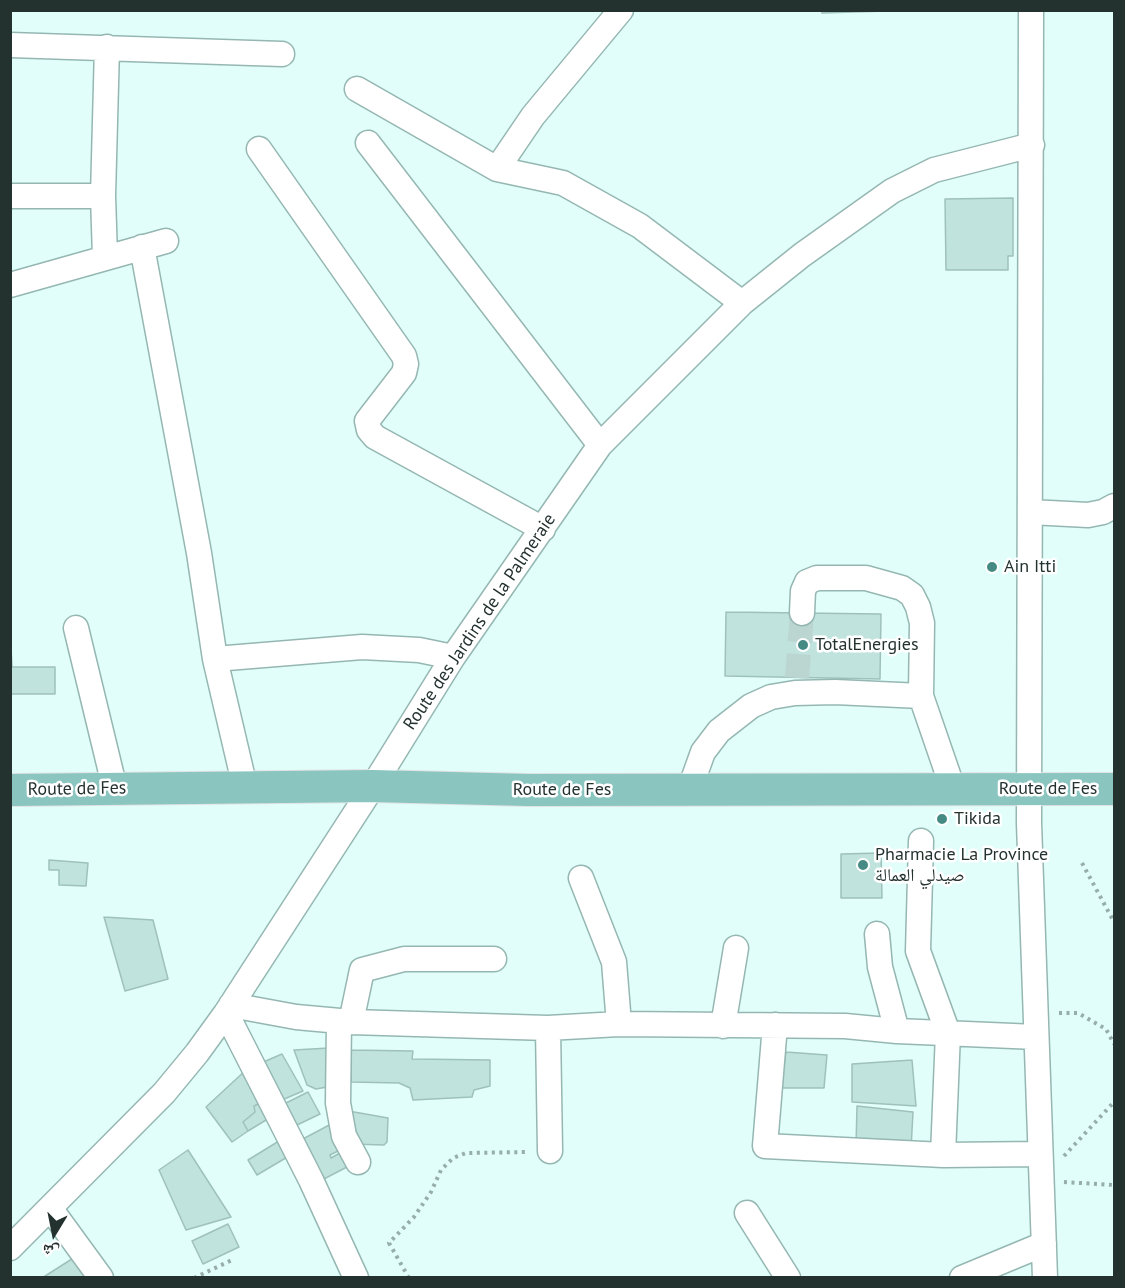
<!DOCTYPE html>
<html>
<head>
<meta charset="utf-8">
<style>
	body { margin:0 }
	#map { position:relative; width:1125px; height:1288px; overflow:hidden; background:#e1fefa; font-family:"PT Sans","Noto Naskh Arabic",sans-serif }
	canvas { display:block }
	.frame { position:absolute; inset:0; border:12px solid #23312f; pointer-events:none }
	.north { position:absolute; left:24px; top:1204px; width:60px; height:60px; -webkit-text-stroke:4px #fff; paint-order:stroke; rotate:190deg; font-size:16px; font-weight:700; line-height:24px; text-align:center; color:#23312f }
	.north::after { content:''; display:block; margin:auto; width:21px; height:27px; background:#23312f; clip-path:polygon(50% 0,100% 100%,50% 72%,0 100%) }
</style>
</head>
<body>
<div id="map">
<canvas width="1125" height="1288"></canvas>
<div class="frame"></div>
<div class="north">ش</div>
</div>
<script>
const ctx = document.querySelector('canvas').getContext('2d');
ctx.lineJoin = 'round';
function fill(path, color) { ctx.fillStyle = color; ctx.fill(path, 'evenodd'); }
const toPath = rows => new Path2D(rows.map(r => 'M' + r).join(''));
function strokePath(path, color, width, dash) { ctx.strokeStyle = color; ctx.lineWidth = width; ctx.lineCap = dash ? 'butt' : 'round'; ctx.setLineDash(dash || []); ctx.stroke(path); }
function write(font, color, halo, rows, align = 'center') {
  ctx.font = font + ' "PT Sans","Noto Naskh Arabic",sans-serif'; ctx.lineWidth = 5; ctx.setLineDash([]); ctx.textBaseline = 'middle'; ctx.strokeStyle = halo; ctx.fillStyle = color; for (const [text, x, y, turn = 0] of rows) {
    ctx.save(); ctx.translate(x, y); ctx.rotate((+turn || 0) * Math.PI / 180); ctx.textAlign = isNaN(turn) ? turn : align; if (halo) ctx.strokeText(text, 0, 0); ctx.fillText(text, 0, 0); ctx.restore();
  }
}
const building = toPath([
	[821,10,919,10,822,13,821,10],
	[1013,198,1013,256,1008,256,1008,270,946,270,945,199,1013,198],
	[726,612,881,614,880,679,725,676,726,612],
	[10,627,12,667,55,667,55,694,10,694,10,627],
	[881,853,882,898,841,898,841,854,881,853],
	[49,860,88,863,86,886,59,885,59,870,49,870,49,860],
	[104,917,153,920,168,979,125,991,104,917],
	[329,1048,333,1086,316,1089,307,1085,294,1050,329,1048],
	[350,1050,413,1051,412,1059,490,1060,490,1086,474,1090,472,1097,413,1100,410,1088,399,1083,351,1082,350,1050],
	[786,1052,827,1055,824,1088,781,1088,786,1052],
	[282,1054,303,1091,282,1100,261,1063,282,1054],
	[912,1060,916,1106,852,1102,852,1064,912,1060],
	[247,1069,264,1101,254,1106,255,1112,243,1122,248,1131,232,1142,206,1107,247,1069],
	[308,1092,320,1114,295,1126,284,1104,308,1092],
	[264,1101,271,1117,248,1131,243,1122,255,1112,254,1106,264,1101],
	[857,1106,913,1112,911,1149,856,1145,857,1106],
	[343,1110,388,1118,387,1142,384,1145,351,1144,343,1110],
	[333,1123,346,1147,330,1155,331,1158,340,1153,347,1167,322,1180,301,1140,333,1123],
	[279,1141,289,1156,257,1175,248,1160,279,1141],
	[188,1150,231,1217,186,1230,159,1170,188,1150],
	[228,1224,239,1247,203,1264,192,1241,228,1224],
	[75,1257,89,1278,42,1278,75,1257]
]);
fill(building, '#c0e3de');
strokePath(building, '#9fc1bc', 1.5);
strokePath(toPath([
	[797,678,802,613]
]), '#bbd5d1', 24, [24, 12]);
const minor = toPath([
	[1031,10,1029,823,1045,1278],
	[10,45,282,54],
	[357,89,497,169,563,183,640,226,742,303],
	[368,143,600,445],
	[259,149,404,356,406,364,404,373,367,421,369,430,375,437,543,529],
	[497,169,533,116,621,10],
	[10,196,103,196],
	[142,247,199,553,215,659,245,787],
	[105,257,103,196,107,47],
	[10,285,166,241],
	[1030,512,1088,515,1103,512,1114,506],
	[802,613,803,591,807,582,817,578,866,578,902,588,912,595,918,607,922,623,921,696],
	[76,628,115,789],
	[215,659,362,647,419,650,453,657],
	[689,791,703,752,719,731,751,706,771,697,795,693,835,692,921,696,953,789],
	[921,841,918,951,948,1033,943,1155],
	[581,878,614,962,619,1024],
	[877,934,880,967,897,1031],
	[231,1005,296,1017,351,1022,548,1028,619,1024,845,1026,897,1031,1036,1037],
	[226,1013,311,1180,356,1278],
	[339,1021,338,1103,344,1136,358,1162],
	[351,1022,362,970,404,959,494,959],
	[775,1025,765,1146,943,1155,1040,1154],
	[723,1026,736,948],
	[548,1028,550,1151],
	[50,1208,101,1278],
	[747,1213,788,1278],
	[10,1248,164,1093,197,1053,226,1013,373,786,453,657,600,445,742,303,802,255,892,191,934,170,1032,145],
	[962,1278,1044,1244]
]);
const major = toPath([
	[10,790,373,786,528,790,1114,789]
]);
strokePath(minor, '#95b7b2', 27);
strokePath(major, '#e0e2e2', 34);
strokePath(toPath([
	[1082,863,1114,922],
	[1059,1013,1078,1013,1106,1029,1114,1044],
	[1064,1156,1114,1102],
	[1064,1182,1114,1185],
	[194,1278,232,1260],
	[409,1278,389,1243,414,1217,431,1192,441,1170,453,1158,466,1153,525,1152]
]), '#96adaa', 4, [3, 4.5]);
strokePath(minor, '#fff', 24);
strokePath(major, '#8ac5c0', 32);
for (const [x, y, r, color] of [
	[992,567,6,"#458b84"],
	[803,645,6,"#458b84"],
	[942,819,6,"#458b84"],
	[863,865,6,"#458b84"]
]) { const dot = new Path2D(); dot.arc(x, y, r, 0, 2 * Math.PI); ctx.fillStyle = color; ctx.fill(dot); strokePath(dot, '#fff', 2); }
write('18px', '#23312f', '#fff', [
	["Ain Itti",1004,567],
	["TotalEnergies",815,645],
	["Tikida",954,819],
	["Pharmacie La Province",875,855],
	["صيدلي العمالة",875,876]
], 'left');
write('18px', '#23312f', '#fff', [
	["Route des Jardins de la Palmeraie",480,622,-56],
	["Route de Fes",77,789,-1],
	["Route de Fes",1048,789],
	["Route de Fes",562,790]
]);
</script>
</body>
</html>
